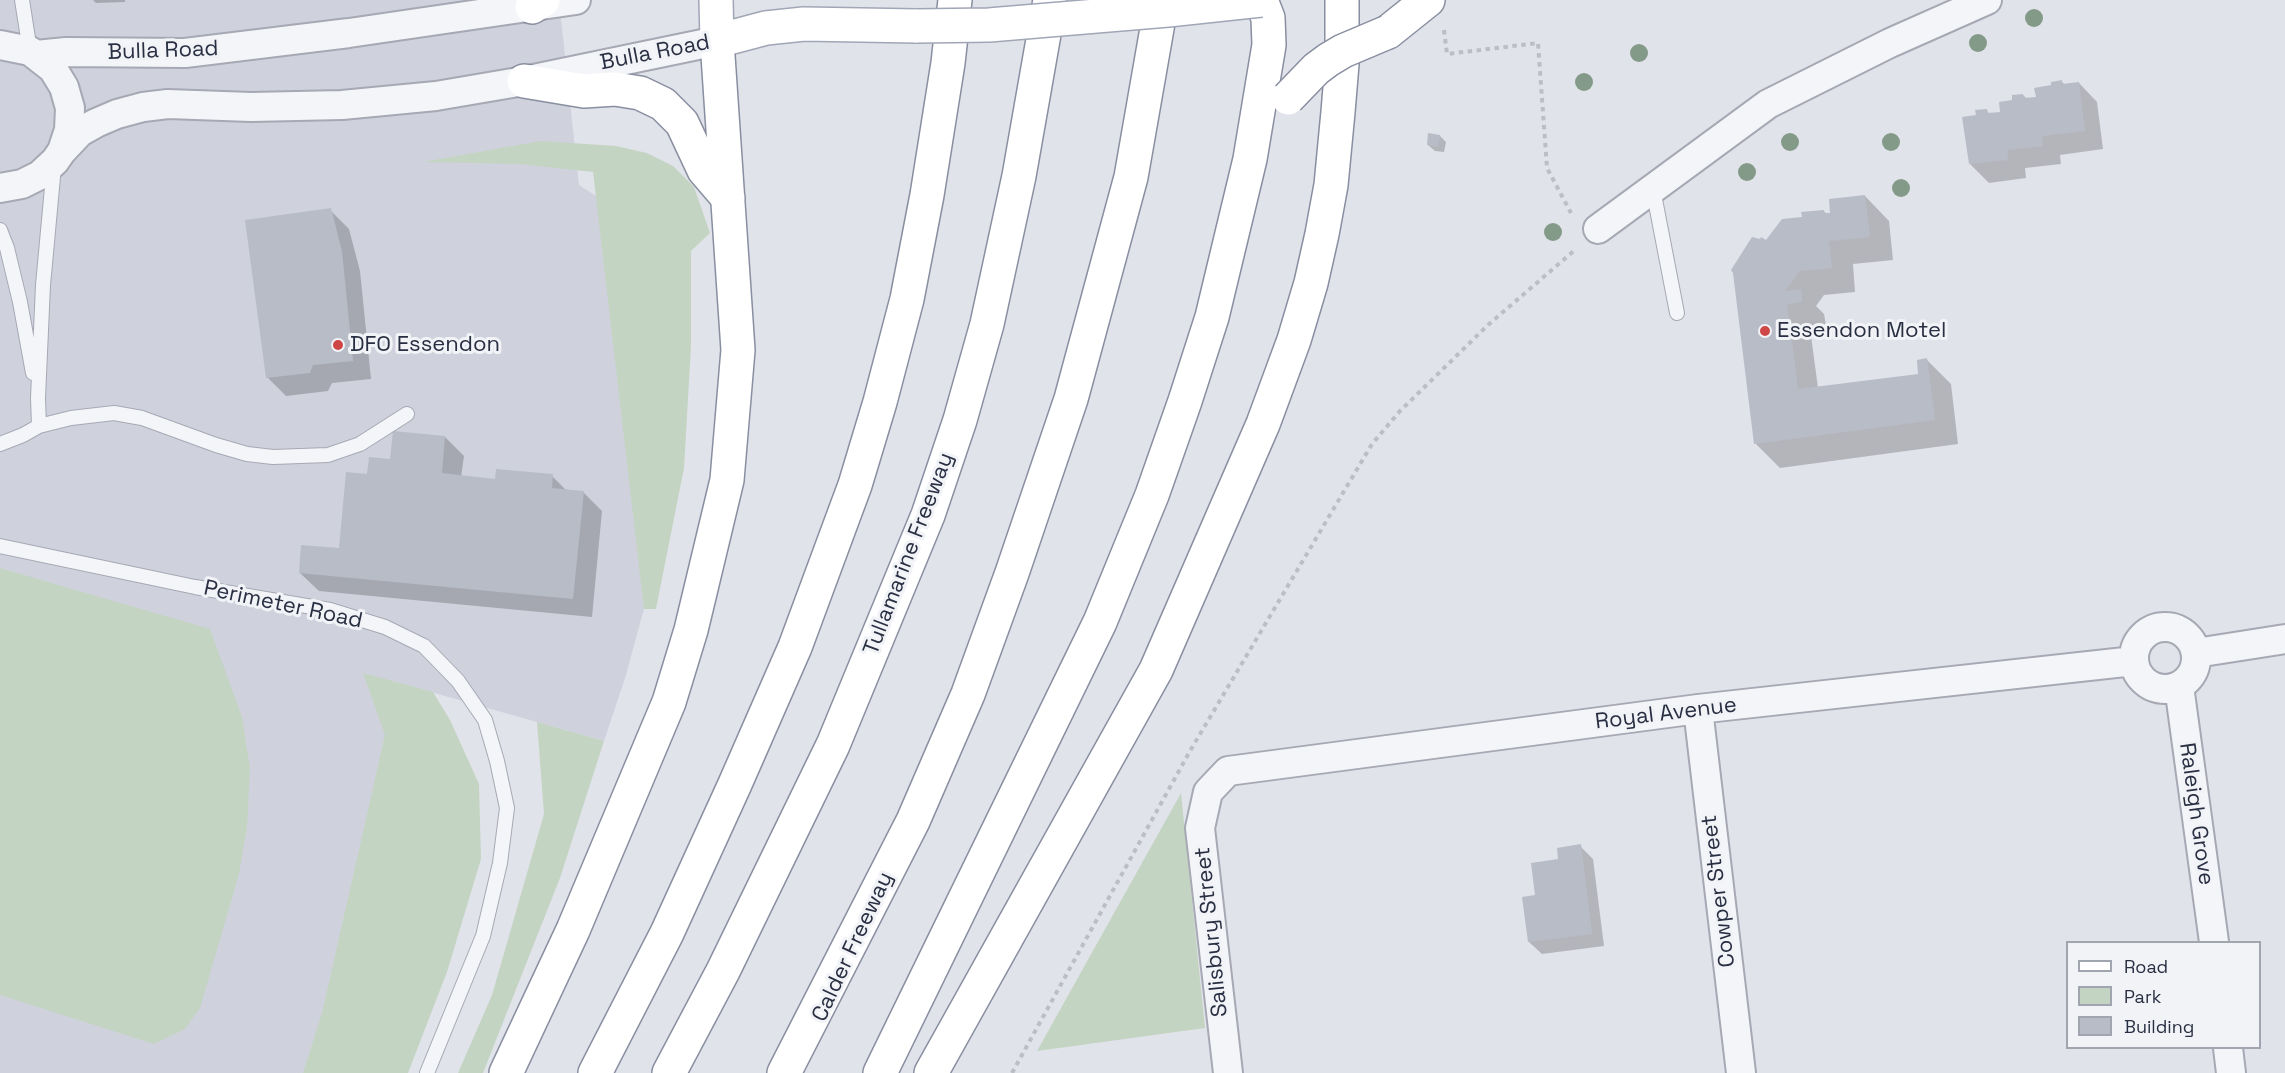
<!DOCTYPE html>
<html>
<head>
<meta charset="utf-8">
<style>
	body { margin:0 }
	#map { position:relative; width:2285px; height:1073px; overflow:hidden; background:#e1e3ea; font-family:"Space Grotesk",sans-serif }
	canvas { display:block }
	.legend { position:absolute; left:2066px; top:941px; width:195px; height:108px; box-sizing:border-box; background:#f1f3f7; border:2px solid #a1a5af; margin:0; padding:8px 10px; list-style:none; font-size:18px; color:#292f42 }
	.legend li { display:flex; align-items:center; gap:12px; height:30px }
	.legend b { width:30px; border:2px solid #a1a5af }
</style>
</head>
<body>
<div id="map">
<canvas width="2285" height="1073"></canvas>
<ul class="legend">
<li><b style="height:8px;background:#fff"></b>Road</li>
<li><b style="height:16px;background:#c4d4c2"></b>Park</li>
<li><b style="height:16px;background:#b8bcc7"></b>Building</li>
</ul>
</div>
<script>
const ctx = document.querySelector('canvas').getContext('2d');
ctx.lineJoin = 'round';
function fill(path, color) { ctx.fillStyle = color; ctx.fill(path, 'evenodd'); }
const toPath = rows => new Path2D(rows.map(r => 'M' + r).join(''));
function strokePath(path, color, width, dash) { ctx.strokeStyle = color; ctx.lineWidth = width; ctx.lineCap = dash ? 'butt' : 'round'; ctx.setLineDash(dash || []); ctx.stroke(path); }
function write(font, color, halo, rows, align = 'center') {
  ctx.font = font + ' "Space Grotesk",sans-serif'; ctx.lineWidth = 6; ctx.setLineDash([]); ctx.textBaseline = 'middle'; ctx.strokeStyle = halo; ctx.fillStyle = color; for (const [text, x, y, turn = 0] of rows) {
    ctx.save(); ctx.translate(x, y); ctx.rotate((+turn || 0) * Math.PI / 180); ctx.textAlign = isNaN(turn) ? turn : align; if (halo) ctx.strokeText(text, 0, 0); ctx.fillText(text, 0, 0); ctx.restore();
  }
}
fill(toPath([
	[0,0,559,0,579,185,678,248,648,594,626,675,604,741,392,681,389,1073,0,1073]
]), '#cfd2dc');
fill(toPath([
	[541,141,616,146,647,153,673,166,694,187,710,233,691,251,691,346,684,468,656,609,644,609,593,172,520,164,423,162],
	[0,568,210,629,242,717,250,768,247,828,239,874,200,1008,185,1029,154,1044,0,995],
	[363,673,433,692,450,720,479,784,481,859,447,972,408,1073,303,1073,322,1013,385,735],
	[537,722,604,741,560,878,483,1073,458,1073,492,995,544,814],
	[1181,793,1205,1028,1037,1051]
]), '#c4d4c2');
fill(toPath([
	[93,0,125,0,125,2,96,3],
	[2061,81,2065,85,2079,83,2097,102,2103,149,2060,155,2061,164,2025,168,2026,178,1989,183,1970,164,1978,116,1986,110,1990,114,2002,113,2023,95,2027,99,2038,99],
	[1440,136,1446,142,1444,152,1435,151,1428,145],
	[1865,196,1889,221,1893,260,1853,264,1855,292,1824,295,1816,306,1824,314,1826,325,1810,328,1818,388,1920,375,1927,360,1951,384,1958,444,1780,468,1756,444,1734,273,1767,242,1803,218,1824,211,1827,215],
	[330,210,349,229,360,271,371,379,332,383,328,391,286,396,267,377],
	[445,437,464,456,461,477,497,480,552,476,567,491,583,492,602,511,592,617,319,591,300,573,340,550,368,475,391,460],
	[1580,846,1593,859,1604,946,1542,954,1529,942,1560,860]
]), '#0003');
fill(toPath([
	[2062,80,2062,84,2079,82,2085,131,2042,136,2043,146,2007,150,2008,160,1969,164,1962,117,1976,115,1975,110,1987,109,1988,113,2000,112,1999,102,2012,100,2012,95,2023,94,2024,98,2036,97,2034,88,2051,85,2051,82],
	[1428,133,1440,135,1438,147,1427,145],
	[1865,195,1870,237,1829,241,1832,268,1800,271,1785,291,1801,289,1802,302,1787,304,1798,389,1918,374,1917,360,1927,358,1935,420,1754,444,1733,273,1731,270,1752,237,1760,239,1761,237,1766,240,1782,219,1802,217,1801,212,1824,210,1824,213,1830,213,1829,199],
	[331,208,342,251,353,361,313,365,310,373,266,378,245,220],
	[393,431,445,436,442,473,495,479,496,469,553,474,552,488,584,491,573,599,299,573,301,545,339,548,346,472,367,474,369,457,390,459],
	[1581,844,1592,934,1528,942,1522,897,1535,895,1531,863,1558,859,1557,848]
]), '#b8bcc7');
const service = toPath([
	[22,0,30,51],
	[1653,189,1677,313],
	[0,230,7,248,20,302,33,373],
	[39,426,38,398,43,285,54,166],
	[0,444,23,435,39,426,71,418,114,413,142,418,216,445,247,454,273,457,328,455,360,444,407,414],
	[0,546,195,587,330,610,385,627,424,646,458,681,485,720,497,761,507,808,500,863,483,936,427,1073]
]);
const minor = toPath([
	[0,45,30,51,53,69,64,87,70,108,69,130,62,151,55,161,40,175,22,184,0,188],
	[36,55,66,52,185,53,349,33,576,0],
	[62,151,80,132,96,123,117,114,143,107,168,104,251,107,342,105,436,96,524,81,717,41],
	[1598,229,1768,104,1890,43,1987,0],
	'2134 658a31 31 0 1 1 62 0a31 31 0 1 1-62 0Z',
	[2196,653,2285,639],
	[2179,686,2214,942],
	[1698,709,1741,1073],
	[2228,1048,2231,1073],
	[1228,1073,1200,828,1208,792,1228,771,1698,709,2134,661]
]);
const primary = toPath([
	[716,0,717,41,766,28,804,24,917,26]
]);
const motorway = toPath([
	[532,7,543,0],
	[1388,32,1428,0],
	[524,81,584,91,615,89,640,93,663,104,682,123,704,170,728,198],
	[506,1073,573,930,669,702,691,630,727,480,738,350,717,41],
	[595,1073,667,933,735,784,795,647,855,485,880,402,907,299,927,195,948,63,955,0],
	[669,1073,723,971,833,745,928,515,960,420,987,324,1019,176,1050,0],
	[784,1073,913,821,968,694,1012,573,1071,399,1131,177,1162,0],
	[880,1073,1100,622,1152,495,1185,401,1212,317,1250,159,1269,45,1268,18,1261,0],
	[931,1073,1156,670,1263,424,1294,340,1311,283,1322,234,1331,185,1338,112,1342,64,1342,0]
]);
strokePath(service, '#a6a9b4', 16);
strokePath(minor, '#a6a9b4', 32);
strokePath(primary, '#a1a6b6', 36);
strokePath(motorway, '#898fa1', 36);
strokePath(toPath([
	[1444,30,1447,54,1538,43,1547,168,1571,213],
	[1012,1073,1190,751,1372,444,1400,411,1488,325,1576,249]
]), '#bbbec5', 4, [4.5, 4.5]);
strokePath(service, '#f4f5f8', 14);
strokePath(minor, '#f4f5f8', 28);
strokePath(primary, '#fff', 33);
strokePath(motorway, '#fff', 33);
const primaryBridge = toPath([
	[917,26,989,25,1168,10,1261,0]
]);
const motorwayBridge = toPath([
	[1288,98,1316,69,1328,60,1343,51,1388,32]
]);
strokePath(primaryBridge, '#a1a6b6', 36, []);
strokePath(motorwayBridge, '#898fa1', 36, []);
strokePath(primaryBridge, '#fff', 33);
strokePath(motorwayBridge, '#fff', 33);
ctx.fillStyle = '#849a88';
for (const [x, y] of [
	[2034,18],
	[1978,43],
	[1639,53],
	[1584,82],
	[1790,142],
	[1891,142],
	[1747,172],
	[1901,188],
	[1553,232]
]) { ctx.beginPath(); ctx.arc(x, y, 9, 0, 2 * Math.PI); ctx.fill(); }
for (const [x, y, r, color] of [
	[1765,331,6,"#cf4647"],
	[338,345,6,"#cf4647"]
]) { const dot = new Path2D(); dot.arc(x, y, r, 0, 2 * Math.PI); ctx.fillStyle = color; ctx.fill(dot); strokePath(dot, '#f1f3f7', 2); }
write('22px', '#292f42', '#f1f3f7', [
	["Bulla Road",163,51,-2],
	["Bulla Road",655,53,-11],
	["Tullamarine Freeway",909,554,-69],
	["Perimeter Road",283,605,12],
	["Royal Avenue",1666,714,-7],
	["Raleigh Grove",2196,814,82],
	["Cowper Street",1719,891,-97],
	["Salisbury Street",1212,932,-96],
	["Calder Freeway",853,947,-65]
]);
write('22px', '#292f42', '#f1f3f7', [
	["Essendon Motel",1777,331],
	["DFO Essendon",350,345]
], 'left');
</script>
</body>
</html>
